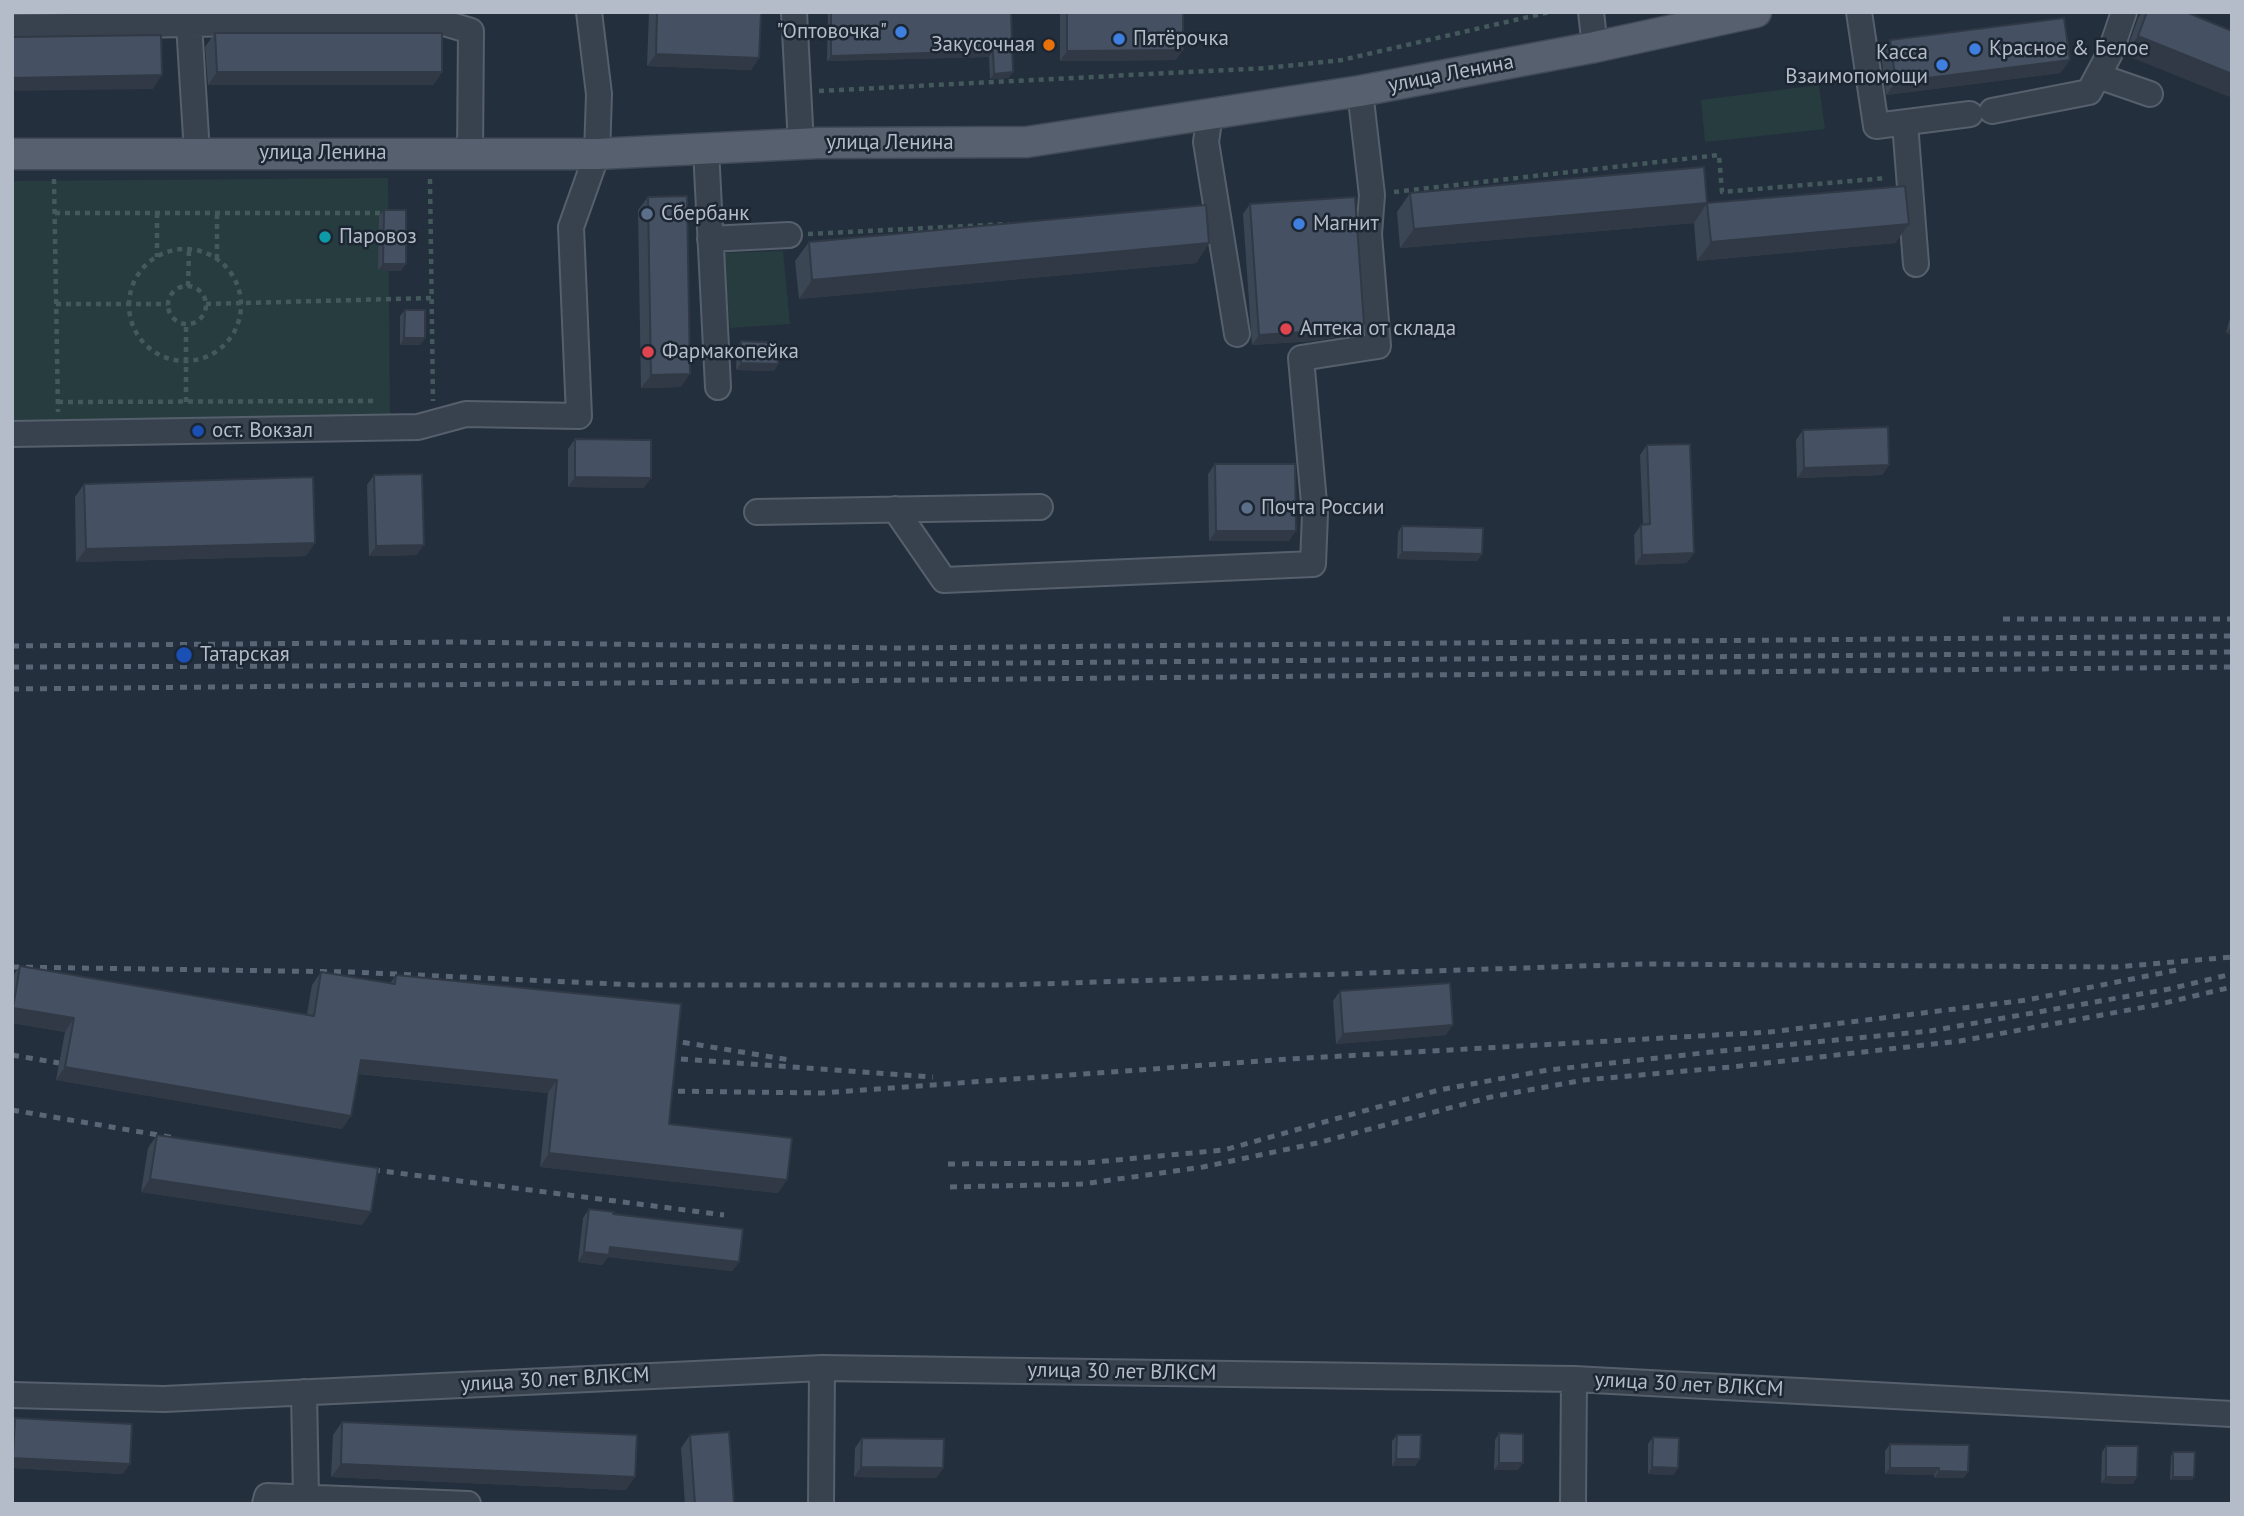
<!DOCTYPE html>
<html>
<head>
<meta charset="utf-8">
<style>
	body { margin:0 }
	#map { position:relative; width:2244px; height:1516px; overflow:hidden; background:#242f3e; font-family:"PT Sans",sans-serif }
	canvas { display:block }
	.frame { position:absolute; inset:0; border:14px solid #b4bcc9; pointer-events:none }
</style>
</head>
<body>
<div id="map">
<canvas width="2244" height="1516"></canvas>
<div class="frame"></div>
</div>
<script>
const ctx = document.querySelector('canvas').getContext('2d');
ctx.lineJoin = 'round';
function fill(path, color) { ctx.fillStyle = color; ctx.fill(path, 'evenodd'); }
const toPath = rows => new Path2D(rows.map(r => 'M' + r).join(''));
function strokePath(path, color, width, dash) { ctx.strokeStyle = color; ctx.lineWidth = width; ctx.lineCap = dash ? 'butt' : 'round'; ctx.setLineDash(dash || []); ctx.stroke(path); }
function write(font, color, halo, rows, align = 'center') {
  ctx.font = font + ' "PT Sans",sans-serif'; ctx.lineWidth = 5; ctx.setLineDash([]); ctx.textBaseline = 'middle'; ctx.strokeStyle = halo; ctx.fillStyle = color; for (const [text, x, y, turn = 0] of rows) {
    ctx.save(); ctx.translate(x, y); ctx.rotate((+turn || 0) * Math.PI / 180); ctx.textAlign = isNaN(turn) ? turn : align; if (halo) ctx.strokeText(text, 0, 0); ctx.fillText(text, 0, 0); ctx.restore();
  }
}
fill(toPath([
	[1819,85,1825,129,1705,142,1701,100],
	[388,178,390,420,12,423,12,181],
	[783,251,790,324,730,328,723,253]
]), '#263c3f');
const minor = toPath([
	[794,12,801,144],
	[1591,12,1595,47],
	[1859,12,1876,126,1970,114],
	[434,20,471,31,470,155],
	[12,27,189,24],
	[2098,76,2150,94],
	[1992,111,2089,92,2110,53,2124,12],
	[1210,114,1206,142,1237,334],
	[1905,123,1916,264],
	[706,149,718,387],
	[197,153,189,24,434,20,433,12],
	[710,239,789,235],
	[12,434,418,427,466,414,579,416,571,227,597,154,599,94,589,12],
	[895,509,944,580,1313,564,1315,514,1301,358,1378,346,1369,234,1372,195,1360,91],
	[757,512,1040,507],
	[304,1392,306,1497],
	[12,1395,164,1399,822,1368,1574,1379,2232,1414],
	[265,1504,267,1496,468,1504],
	[821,1504,822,1368],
	[1573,1504,1574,1379]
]);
const major = toPath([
	[12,154,597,154,818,143,1027,142,1360,91,1595,47,1756,12]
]);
strokePath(minor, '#565f6c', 28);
strokePath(major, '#414a57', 33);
strokePath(toPath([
	[819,91,1267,68,1342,60,1550,12],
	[54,179,58,412],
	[430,179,433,401],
	[1394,192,1719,155,1722,192,1887,178],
	[55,213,385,213],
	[157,213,157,257],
	[808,234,1009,224],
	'129 305a56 56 0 1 1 112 0a56 56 0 1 1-112 0Z',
	[217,259,217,213],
	'168 305a19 19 0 1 1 38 0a19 19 0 1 1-38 0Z',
	[188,286,189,250],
	[56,304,167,304],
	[206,304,432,298],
	[58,402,377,401],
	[186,402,186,324]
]), '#44595c', 4.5, [5, 5]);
strokePath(minor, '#38414e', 24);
strokePath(major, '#56606e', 30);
strokePath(toPath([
	[2003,619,2232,619],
	[12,646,457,642,895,648,2232,636],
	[12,667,907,664,2232,652],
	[12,689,2232,667],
	[12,967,351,972,637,985,1006,985,1643,964,2116,967,2232,957],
	[669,1040,790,1060],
	[12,1055,59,1063],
	[667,1058,933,1077],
	[664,1091,822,1093,1289,1059,1770,1032,2027,1000,2177,970],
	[12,1110,176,1138],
	[948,1164,1084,1163,1224,1150,1439,1090,1548,1070,1721,1051,1930,1031,2169,989,2232,974],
	[359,1168,724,1215],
	[950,1187,1083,1184,1203,1167,1317,1143,1491,1097,1584,1080,1731,1067,1960,1041,2156,1005,2232,987]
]), '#5a6575', 5, [7, 7]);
fill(toPath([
	[649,12,761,12,759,58,751,70,647,66],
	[828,12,1011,12,1009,78,990,79,989,57,827,61],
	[1060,12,1183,12,1176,60,1060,61],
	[2142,12,2186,12,2125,55,2138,18],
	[215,33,442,72,433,85,208,85,205,47],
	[1890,40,2070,60,2060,73,1886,95,1881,53],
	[1410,193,1707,203,1909,224,1895,243,1697,261,1694,223,1400,248,1397,212],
	[648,197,681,387,641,388,638,210],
	[1250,204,1357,334,1313,341,1252,345,1243,214],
	[384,210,401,271,378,270,379,216],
	[809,242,1209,243,1196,263,799,299,795,261],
	[405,310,425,338,420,345,400,345,400,316],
	[2232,311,2232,334,2226,333],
	[741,341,778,364,774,371,736,370,737,348],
	[1803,430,1889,465,1882,475,1797,478,1796,440],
	[575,439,644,488,568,487,568,449],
	[1647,445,1687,563,1635,565,1634,535,1641,525,1643,525,1640,455],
	[1215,464,1289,541,1209,541,1208,474],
	[374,475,417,555,369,556,367,485],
	[84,484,306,556,76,562,75,497],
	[1402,526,1482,554,1477,561,1397,559,1398,532],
	[20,966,307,1014,312,985,321,972,390,984,396,975,669,1124,778,1193,540,1167,548,1093,358,1074,342,1129,56,1080,65,1032,12,1023,12,977],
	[1340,991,1446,1035,1336,1044,1333,1001],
	[157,1135,362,1225,141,1192,148,1148],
	[589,1209,613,1214,739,1262,732,1271,608,1257,602,1265,578,1262,583,1218],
	[15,1418,123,1474,12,1468,12,1422],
	[342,1422,626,1490,331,1477,333,1435],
	[1499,1433,1518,1470,1494,1470,1495,1440],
	[690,1435,734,1504,685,1504,681,1448],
	[1397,1435,1420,1459,1415,1466,1392,1466,1392,1441],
	[1653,1437,1674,1475,1648,1474,1648,1444],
	[862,1438,943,1468,936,1478,854,1477,855,1448],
	[1890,1444,1964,1478,1934,1478,1934,1475,1885,1474,1885,1451],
	[2106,1446,2133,1484,2101,1483,2102,1452],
	[2173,1452,2194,1477,2192,1480,2170,1480,2171,1456]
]), '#3b4654');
fill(toPath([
	[2138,36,2232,74,2232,98,2125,55],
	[1183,50,1176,60,1060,61,1067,51],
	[993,51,989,57,827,61,831,56],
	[656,54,759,58,751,70,647,66],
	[2070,60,2060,73,1886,95,1896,82],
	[217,72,442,72,433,85,208,85],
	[1013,72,1009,78,990,79,994,74],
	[162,75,153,89,12,91,12,78],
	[1707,203,1694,223,1400,248,1414,229],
	[1909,224,1895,243,1697,261,1711,242],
	[1209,243,1196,263,799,299,812,280],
	[383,264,406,264,401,271,378,270],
	[1364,324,1357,334,1313,341,1252,345,1259,335],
	[2232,325,2232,334,2226,333],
	[404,338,425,338,420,345,400,345],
	[741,363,778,364,774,371,736,370],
	[690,374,681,387,641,388,651,375],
	[1889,465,1882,475,1797,478,1804,468],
	[575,477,651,478,644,488,568,487],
	[1216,531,1296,531,1289,541,1209,541],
	[315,543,306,556,76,562,86,549],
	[424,545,417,555,369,556,376,546],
	[1402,552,1482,554,1477,561,1397,559],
	[1694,553,1687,563,1635,565,1642,555],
	[13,1008,74,1018,65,1032,12,1023],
	[1453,1025,1446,1035,1336,1044,1343,1034],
	[361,1060,557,1080,548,1093,352,1073],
	[65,1067,351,1116,342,1129,56,1080],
	[549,1153,787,1180,778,1193,540,1167],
	[150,1179,371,1212,362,1225,141,1192],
	[610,1247,739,1262,732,1271,608,1257,602,1265,578,1262,584,1252],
	[13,1458,130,1464,123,1474,12,1468],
	[1396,1459,1420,1459,1415,1466,1392,1466],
	[1499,1463,1523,1463,1518,1470,1494,1470],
	[341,1464,635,1477,626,1490,331,1477],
	[861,1467,943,1468,936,1478,854,1477],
	[1652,1467,1678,1468,1674,1475,1648,1474],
	[1890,1468,1939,1468,1934,1475,1885,1474],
	[1939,1471,1968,1472,1964,1478,1934,1478],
	[2106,1477,2137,1477,2133,1484,2101,1483],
	[2173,1477,2194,1477,2192,1480,2170,1480]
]), '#303945');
const building = toPath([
	[657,12,761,12,759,58,656,54,657,12],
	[831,12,1011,12,1013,72,994,74,993,51,831,56,831,12],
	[1067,12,1183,12,1183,50,1067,51,1067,12],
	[2147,12,2186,12,2232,31,2232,74,2138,36,2147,12],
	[2064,18,2070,60,1896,82,1890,40,2064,18],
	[215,33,442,33,442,72,217,72,215,33],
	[161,35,162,75,12,78,12,37,161,35],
	[1704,167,1707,203,1414,229,1410,193,1704,167],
	[1905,186,1909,224,1711,242,1707,203,1905,186],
	[687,196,690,374,651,375,648,197,687,196],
	[1355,197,1364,324,1320,331,1259,335,1250,204,1355,197],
	[1206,205,1209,243,812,280,809,242,1206,205],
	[384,210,406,210,406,264,383,264,384,210],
	[405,310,425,310,425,338,404,338,405,310],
	[741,341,778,343,778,364,741,363,741,341],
	[1888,427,1889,465,1804,468,1803,430,1888,427],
	[575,439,651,440,651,478,575,477,575,439],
	[1690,444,1694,553,1642,555,1641,525,1650,524,1647,445,1690,444],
	[1215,464,1295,464,1296,531,1216,531,1215,464],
	[422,474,424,545,376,546,374,475,422,474],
	[313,477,315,543,86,549,84,484,313,477],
	[1402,526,1483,528,1482,554,1402,552,1402,526],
	[20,966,314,1016,321,972,395,984,396,975,681,1004,669,1124,792,1138,787,1180,549,1153,557,1080,361,1060,351,1116,65,1067,74,1018,13,1008,20,966],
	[1450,983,1453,1025,1343,1034,1340,991,1450,983],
	[157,1135,378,1168,371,1212,150,1179,157,1135],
	[589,1209,614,1212,613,1214,743,1229,739,1262,610,1247,609,1255,584,1252,589,1209],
	[15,1418,132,1424,130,1464,13,1458,15,1418],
	[342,1422,637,1435,635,1477,341,1464,342,1422],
	[729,1432,734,1504,695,1504,690,1435,729,1432],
	[1499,1433,1523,1434,1523,1463,1499,1463,1499,1433],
	[1397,1435,1421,1435,1420,1459,1396,1459,1397,1435],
	[1653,1437,1679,1438,1678,1468,1652,1467,1653,1437],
	[862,1438,944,1439,943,1468,861,1467,862,1438],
	[1890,1444,1969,1445,1968,1472,1939,1471,1939,1468,1890,1468,1890,1444],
	[2106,1446,2138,1446,2137,1477,2106,1477,2106,1446],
	[2173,1452,2195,1452,2194,1477,2173,1477,2173,1452]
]);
fill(building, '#455162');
strokePath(building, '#303945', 2);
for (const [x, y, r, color] of [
	[901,32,7,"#3f7fe0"],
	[1119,39,7,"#3f7fe0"],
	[1049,45,7,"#e8710a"],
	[1975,49,7,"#3f7fe0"],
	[1942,65,7,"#3f7fe0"],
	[647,214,7,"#5c6f8a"],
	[1299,224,7,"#3f7fe0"],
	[325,237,7,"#0f9aa8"],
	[1286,329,7,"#e0444e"],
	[648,352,7,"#e0444e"],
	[198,431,7,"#1a4fb4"],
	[1247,508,7,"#5c6f8a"],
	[184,655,9,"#1a4fb4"]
]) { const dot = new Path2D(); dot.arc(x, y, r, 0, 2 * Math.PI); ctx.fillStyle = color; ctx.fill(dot); strokePath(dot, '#1d2633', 2.5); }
write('21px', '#b4bcc9', '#1d2633', [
	["\"Оптовочка\"",887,32,"right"],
	["Пятёрочка",1133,39],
	["Закусочная",1035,45,"right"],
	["Красное & Белое",1989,49],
	["Касса",1928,53,"right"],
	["Взаимопомощи",1928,77,"right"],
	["Сбербанк",661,214],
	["Магнит",1313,224],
	["Паровоз",339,237],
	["Аптека от склада",1300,329],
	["Фармакопейка",662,352],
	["ост. Вокзал",212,431],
	["Почта России",1261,508],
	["Татарская",200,655]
], 'left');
write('21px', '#b4bcc9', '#1d2633', [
	["улица Ленина",1451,74,-11],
	["улица Ленина",890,143],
	["улица Ленина",323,153],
	["улица 30 лет ВЛКСМ",1122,1372,1],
	["улица 30 лет ВЛКСМ",555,1380,-3],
	["улица 30 лет ВЛКСМ",1689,1385,3]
]);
</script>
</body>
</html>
